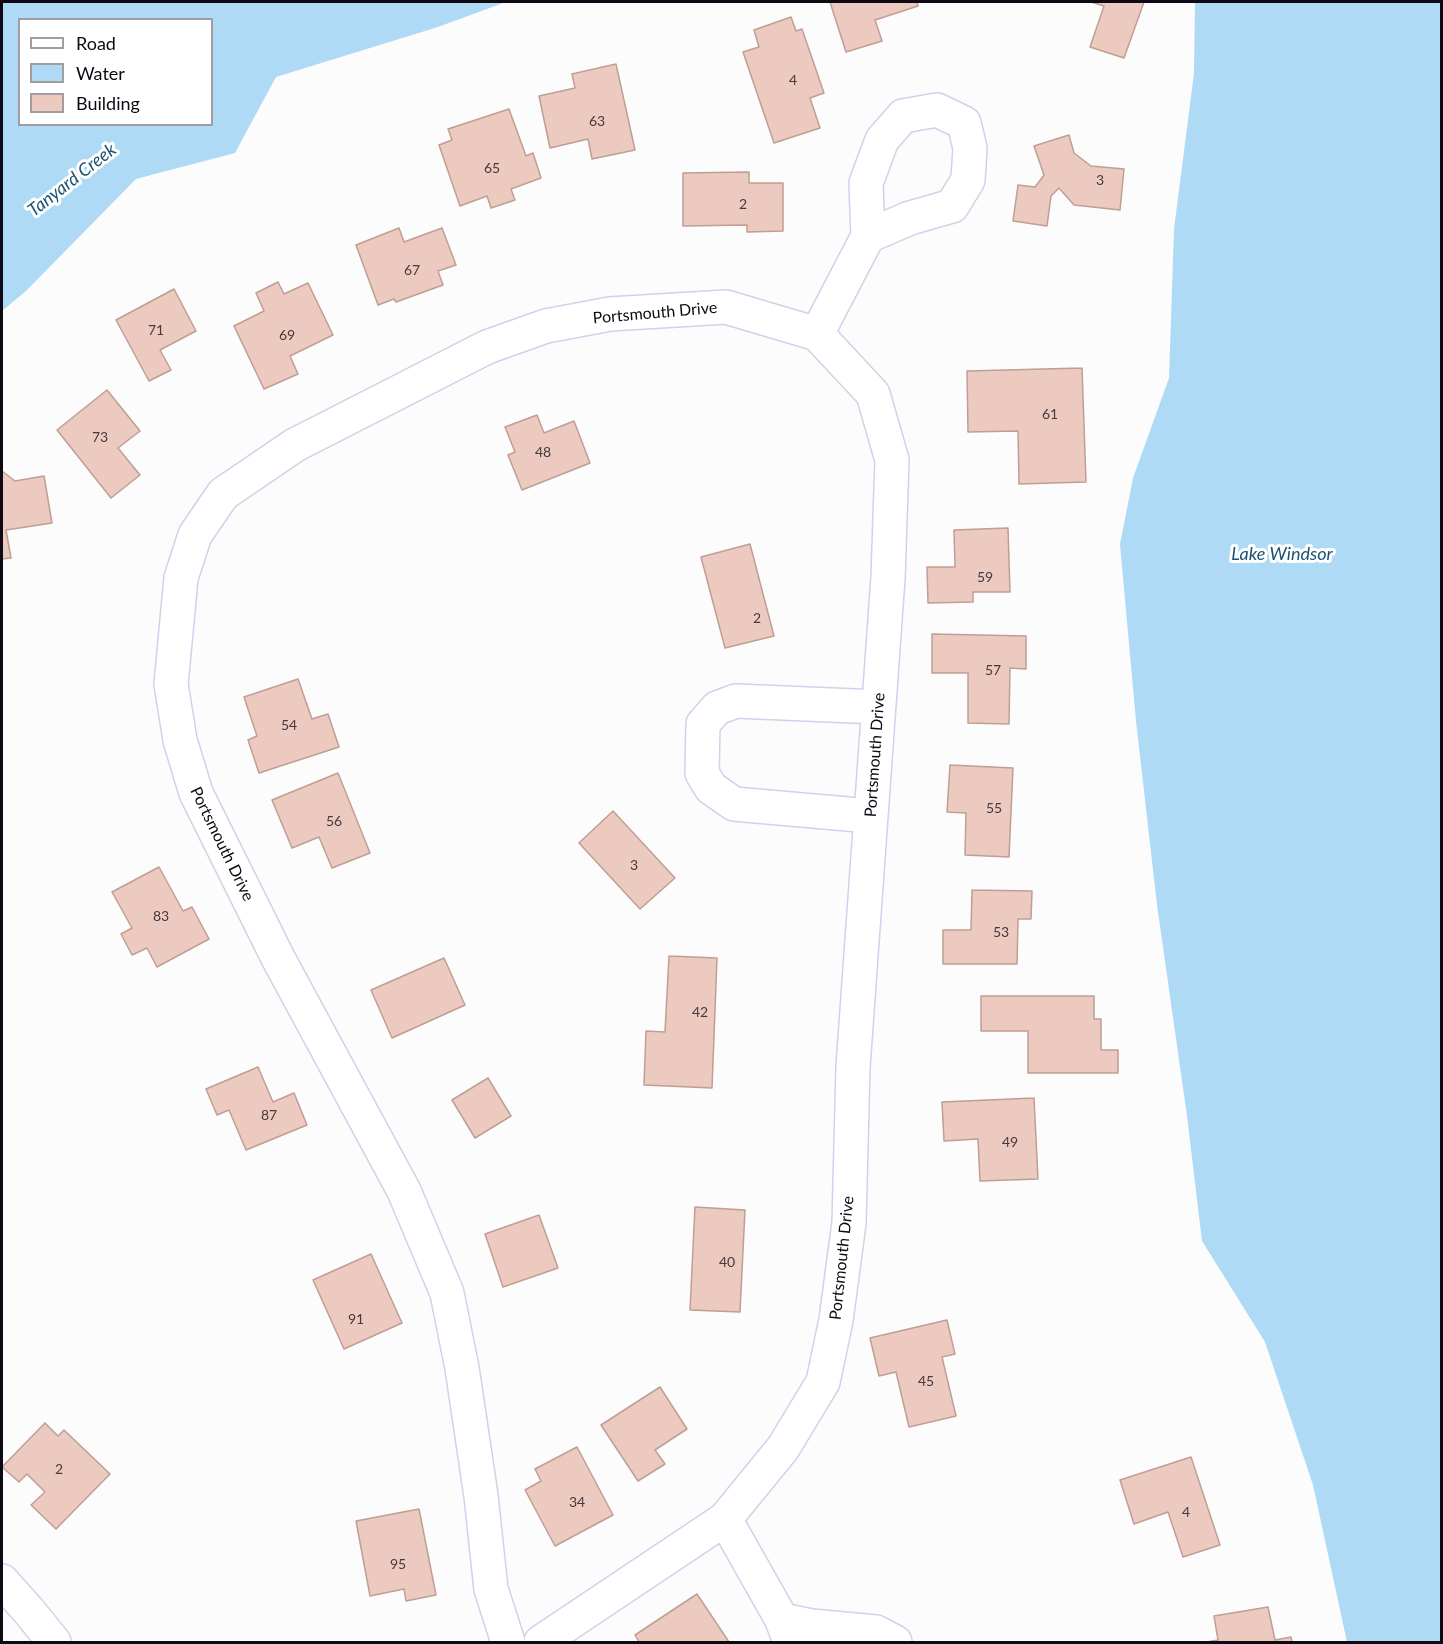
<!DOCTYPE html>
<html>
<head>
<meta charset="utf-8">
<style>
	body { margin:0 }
	#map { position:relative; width:1443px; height:1644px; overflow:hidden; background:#fcfcfc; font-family:Lato,sans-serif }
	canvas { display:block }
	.frame { position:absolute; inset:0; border:3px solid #0e0a13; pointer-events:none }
	.legend { position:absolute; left:18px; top:18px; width:195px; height:108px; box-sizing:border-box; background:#fff; border:2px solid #9f9da1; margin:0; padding:8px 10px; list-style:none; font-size:18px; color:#0e0a13 }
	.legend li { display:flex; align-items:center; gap:12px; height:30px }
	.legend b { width:30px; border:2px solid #9f9da1 }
</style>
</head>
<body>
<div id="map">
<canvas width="1443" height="1644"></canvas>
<div class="frame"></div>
<ul class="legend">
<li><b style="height:8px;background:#fff"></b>Road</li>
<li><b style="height:16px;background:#afdaf6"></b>Water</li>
<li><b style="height:16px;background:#edcabf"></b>Building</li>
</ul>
</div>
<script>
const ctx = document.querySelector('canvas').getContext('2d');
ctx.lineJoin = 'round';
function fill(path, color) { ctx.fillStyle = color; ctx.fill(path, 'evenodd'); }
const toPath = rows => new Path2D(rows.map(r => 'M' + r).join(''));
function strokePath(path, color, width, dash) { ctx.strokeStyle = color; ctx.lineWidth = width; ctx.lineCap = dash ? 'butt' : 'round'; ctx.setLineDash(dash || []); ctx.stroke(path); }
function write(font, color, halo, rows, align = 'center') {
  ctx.font = font + ' Lato,sans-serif'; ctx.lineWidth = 6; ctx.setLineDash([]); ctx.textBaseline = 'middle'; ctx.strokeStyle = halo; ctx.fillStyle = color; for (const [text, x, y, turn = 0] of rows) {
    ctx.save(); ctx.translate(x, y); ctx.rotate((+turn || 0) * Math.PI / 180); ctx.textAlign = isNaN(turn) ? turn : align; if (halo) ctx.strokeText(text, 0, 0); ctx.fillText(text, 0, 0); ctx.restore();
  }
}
fill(toPath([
	[2,2,506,2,438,27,276,77,235,153,136,179,26,291,2,311],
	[20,20,212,20,212,124,20,124],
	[1195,2,1441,2,1441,1642,1347,1642,1313,1485,1265,1342,1202,1241,1187,1116,1157,905,1136,721,1120,544,1133,478,1169,378,1174,229,1194,73]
]), '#afdaf6');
const building = toPath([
	[830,2,917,2,918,6,875,20,882,41,846,52,830,2],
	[1091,2,1144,2,1124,58,1090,47,1104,6,1091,2],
	[791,17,796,31,802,29,824,93,810,98,820,128,774,143,743,52,759,47,754,30,791,17],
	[616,64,635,150,592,159,588,139,550,148,539,96,575,88,572,74,616,64],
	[509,109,526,156,533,153,541,178,511,189,515,200,491,208,487,196,460,206,439,145,452,140,448,129,509,109],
	[1069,135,1074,153,1091,166,1124,169,1120,210,1074,205,1059,188,1051,196,1047,226,1013,221,1018,185,1035,187,1044,175,1034,146,1069,135],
	[749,172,749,183,783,183,783,231,747,232,747,225,683,226,683,173,749,172],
	[399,228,404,242,442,228,456,265,438,271,443,285,396,302,394,299,378,305,356,245,399,228],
	[278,282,284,294,308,283,333,335,290,356,298,374,264,389,234,326,264,311,256,293,278,282],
	[174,289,196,331,160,350,171,370,149,381,116,320,174,289],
	[1082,368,1086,482,1019,484,1018,431,968,432,967,371,1082,368],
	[107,390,140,431,118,448,140,475,111,498,57,430,107,390],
	[537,415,544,433,574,421,590,463,522,490,508,455,515,452,505,427,537,415],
	[2,471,15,481,44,476,52,523,6,530,11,558,2,559,2,471],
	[1008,528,1010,592,973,592,973,602,928,603,927,567,955,567,954,530,1008,528],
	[750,544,774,636,725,648,701,557,750,544],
	[932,634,1026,636,1026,669,1010,668,1009,724,968,723,968,673,932,673,932,634],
	[298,679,312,719,328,714,339,747,259,773,248,740,257,736,244,697,298,679],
	[950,765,1013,768,1009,857,965,855,966,813,947,812,950,765],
	[338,773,370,853,332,868,319,837,292,848,272,800,338,773],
	[613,811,675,878,640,909,579,843,613,811],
	[159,867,183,911,192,907,209,939,157,967,147,948,132,955,121,934,132,928,112,892,159,867],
	[972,890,1032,891,1031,919,1018,919,1017,964,943,964,943,930,971,930,972,890],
	[669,956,717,958,712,1088,644,1085,646,1031,665,1032,669,956],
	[444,958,465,1005,392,1038,371,990,444,958],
	[981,996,1094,996,1094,1019,1101,1019,1101,1050,1118,1050,1118,1073,1028,1073,1028,1031,981,1031,981,996],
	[258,1067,273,1102,294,1093,307,1125,246,1150,229,1110,217,1115,206,1089,258,1067],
	[488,1078,511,1116,475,1138,452,1100,488,1078],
	[1034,1098,1038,1179,980,1181,978,1139,944,1141,942,1102,1034,1098],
	[695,1207,745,1210,740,1312,690,1310,695,1207],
	[539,1215,558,1268,503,1287,485,1234,539,1215],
	[371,1254,402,1323,344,1349,313,1280,371,1254],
	[947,1320,955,1354,942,1357,956,1416,909,1427,896,1372,879,1376,870,1338,947,1320],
	[660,1387,687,1429,655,1450,665,1464,638,1481,601,1425,660,1387],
	[45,1423,58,1436,64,1430,110,1474,56,1529,31,1505,45,1492,27,1474,19,1482,2,1467,45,1423],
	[577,1447,613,1515,555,1546,525,1490,541,1481,535,1469,577,1447],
	[1191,1457,1220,1545,1183,1557,1168,1512,1134,1524,1120,1480,1191,1457],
	[419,1509,436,1595,406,1601,404,1589,370,1596,356,1521,419,1509],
	[697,1594,729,1642,639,1642,635,1635,697,1594],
	[1268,1607,1275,1640,1291,1637,1292,1642,1207,1642,1218,1640,1214,1616,1268,1607]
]);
fill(building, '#edcabf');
strokePath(building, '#bf9e94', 1.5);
const minor = toPath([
	[817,334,868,236,910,218,952,206,968,180,970,148,964,123,937,110,903,116,882,140,866,183,868,236],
	[870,816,734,804,711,788,702,773,703,724,717,708,736,701,878,707],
	[725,1519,782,1620,790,1642],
	[2,1581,28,1610,54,1642],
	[782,1620,811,1626,876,1632,895,1642],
	[508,1642,491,1589,481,1496,462,1368,447,1293,404,1191,278,958,196,793,180,740,171,684,181,578,195,535,223,494,295,445,487,347,546,326,610,314,726,307,817,334,873,394,892,460,888,578,853,1067,849,1223,836,1320,823,1382,783,1448,725,1519,541,1642]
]);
strokePath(minor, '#d9cdea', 36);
strokePath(minor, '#fff', 33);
write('14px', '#463a3e', null, [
	["4",793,80],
	["63",597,121],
	["65",492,168],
	["3",1100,180],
	["2",743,204],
	["67",412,270],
	["71",156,330],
	["69",287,335],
	["61",1050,414],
	["73",100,437],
	["48",543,452],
	["59",985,577],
	["2",757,618],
	["57",993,670],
	["54",289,725],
	["55",994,808],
	["56",334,821],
	["3",634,865],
	["83",161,916],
	["53",1001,932],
	["42",700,1012],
	["87",269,1115],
	["49",1010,1142],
	["40",727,1262],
	["91",356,1319],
	["45",926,1381],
	["2",59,1469],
	["34",577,1502],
	["4",1186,1512],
	["95",398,1564]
]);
write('16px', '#0e0a13', '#fff', [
	["Portsmouth Drive",655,313,-5],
	["Portsmouth Drive",875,755,-86],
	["Portsmouth Drive",222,844,64],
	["Portsmouth Drive",842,1258,-84]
]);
write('italic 18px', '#1a5472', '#fff', [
	["Tanyard Creek",72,180,-38],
	["Lake Windsor",1282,554]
]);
</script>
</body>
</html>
